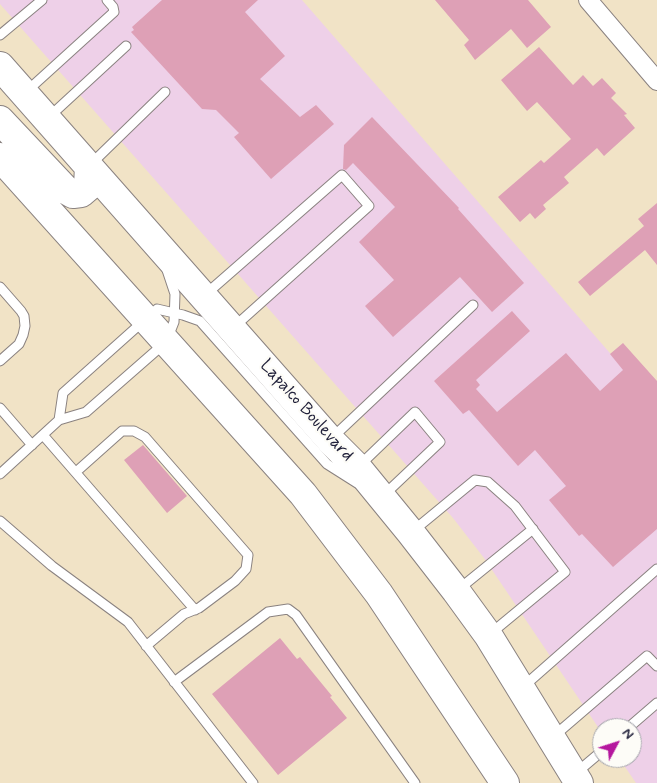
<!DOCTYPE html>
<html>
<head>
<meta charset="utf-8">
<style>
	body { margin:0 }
	#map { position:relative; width:657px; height:783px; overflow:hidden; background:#f1e3c6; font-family:Mynerve,sans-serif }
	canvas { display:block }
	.north { position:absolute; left:592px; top:718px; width:50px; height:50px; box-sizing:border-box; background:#fdfcf7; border:1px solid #a5a5ac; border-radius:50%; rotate:50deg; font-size:14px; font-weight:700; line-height:20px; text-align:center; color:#22223b }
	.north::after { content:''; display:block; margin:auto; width:18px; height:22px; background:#b5179e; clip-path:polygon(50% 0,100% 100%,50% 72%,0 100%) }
</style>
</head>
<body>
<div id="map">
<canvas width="657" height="783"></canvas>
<div class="north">N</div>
</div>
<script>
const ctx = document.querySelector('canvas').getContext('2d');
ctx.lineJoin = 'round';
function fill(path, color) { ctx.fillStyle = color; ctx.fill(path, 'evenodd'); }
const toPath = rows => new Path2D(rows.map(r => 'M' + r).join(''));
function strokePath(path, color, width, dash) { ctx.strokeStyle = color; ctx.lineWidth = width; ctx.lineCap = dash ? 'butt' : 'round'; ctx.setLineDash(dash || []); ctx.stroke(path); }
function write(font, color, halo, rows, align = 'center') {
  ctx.font = font + ' Mynerve,sans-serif'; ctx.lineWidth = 4.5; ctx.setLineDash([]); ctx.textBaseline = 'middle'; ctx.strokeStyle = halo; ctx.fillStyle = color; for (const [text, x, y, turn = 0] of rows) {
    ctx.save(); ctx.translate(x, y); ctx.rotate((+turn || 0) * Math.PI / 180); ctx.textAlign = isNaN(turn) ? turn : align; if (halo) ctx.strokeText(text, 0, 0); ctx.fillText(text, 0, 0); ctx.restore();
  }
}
fill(toPath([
	[0,0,302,0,657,407,657,783,636,783,619,758,632,758,632,728,602,728,602,733,484,558,453,518,0,4]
]), '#eed0e8');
fill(toPath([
	[162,0,258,0,245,12,285,56,260,79,300,117,316,105,334,124,271,179,234,137,239,133,216,110,202,109,131,32,134,30,132,27],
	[435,0,528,0,551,27,527,48,511,29,475,60,464,45,469,40],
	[539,47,573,85,583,75,593,86,602,78,616,93,611,98,627,114,624,115,635,128,604,156,597,148,564,177,569,183,543,205,546,209,535,219,530,213,520,222,498,197,541,160,544,163,571,139,537,102,527,111,501,80],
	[372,117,459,208,458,209,524,283,492,312,460,277,393,337,365,306,394,280,359,242,395,207,353,163,346,170,343,169,344,145],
	[657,203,657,265,645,250,590,296,578,282,644,226,638,219],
	[512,311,530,331,476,380,480,385,476,389,497,412,566,353,600,391,623,370,610,354,623,343,657,381,657,529,613,567,582,534,579,536,549,500,566,486,535,450,518,466,469,410,463,414,434,381],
	[143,445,187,496,167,513,124,460],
	[280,638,297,659,300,657,332,696,330,697,347,718,278,775,212,694]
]), '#dea0b6');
const service = toPath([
	[0,35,42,0],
	[27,91,114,12,113,7,107,0],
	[49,117,126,46],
	[91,164,165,92],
	[0,287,21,311,24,316,25,326,23,335,19,344,0,361],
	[206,294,342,175,369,206,234,327],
	[0,408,32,445],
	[59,420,63,393,157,309,183,315,200,321,327,464,357,483],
	[43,435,195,610],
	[332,438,473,305],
	[360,465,415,412,440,442,384,495],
	[76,472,122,431,134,431,145,437,248,555,246,569,235,581,199,608,184,614,146,646],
	[0,474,59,420,86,412,166,342,174,322,175,294,167,270],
	[0,521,52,566,128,622,253,783],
	[413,531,475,480,488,482,515,506,565,572,490,634],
	[459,589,533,529],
	[174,682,268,612,288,609,296,615,415,783],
	[524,686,657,569],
	[628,728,657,703],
	[554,736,647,656,657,666],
	[576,773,602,751]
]);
const minor = toPath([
	[588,0,657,81]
]);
const primary = toPath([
	[0,66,330,440,357,467,411,533,456,591,488,635,579,783],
	[0,120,66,190,73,194,81,193,88,187,89,166],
	[0,157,303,494,379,594,505,783]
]);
strokePath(service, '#8a8280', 11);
strokePath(minor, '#8a8280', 20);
strokePath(primary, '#8a8280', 30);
strokePath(service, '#fff', 9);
strokePath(minor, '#fff', 18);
strokePath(primary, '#fff', 28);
write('18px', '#22223b', '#fdfcf7', [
	["Lapalco Boulevard",306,411,48]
]);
</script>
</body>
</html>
